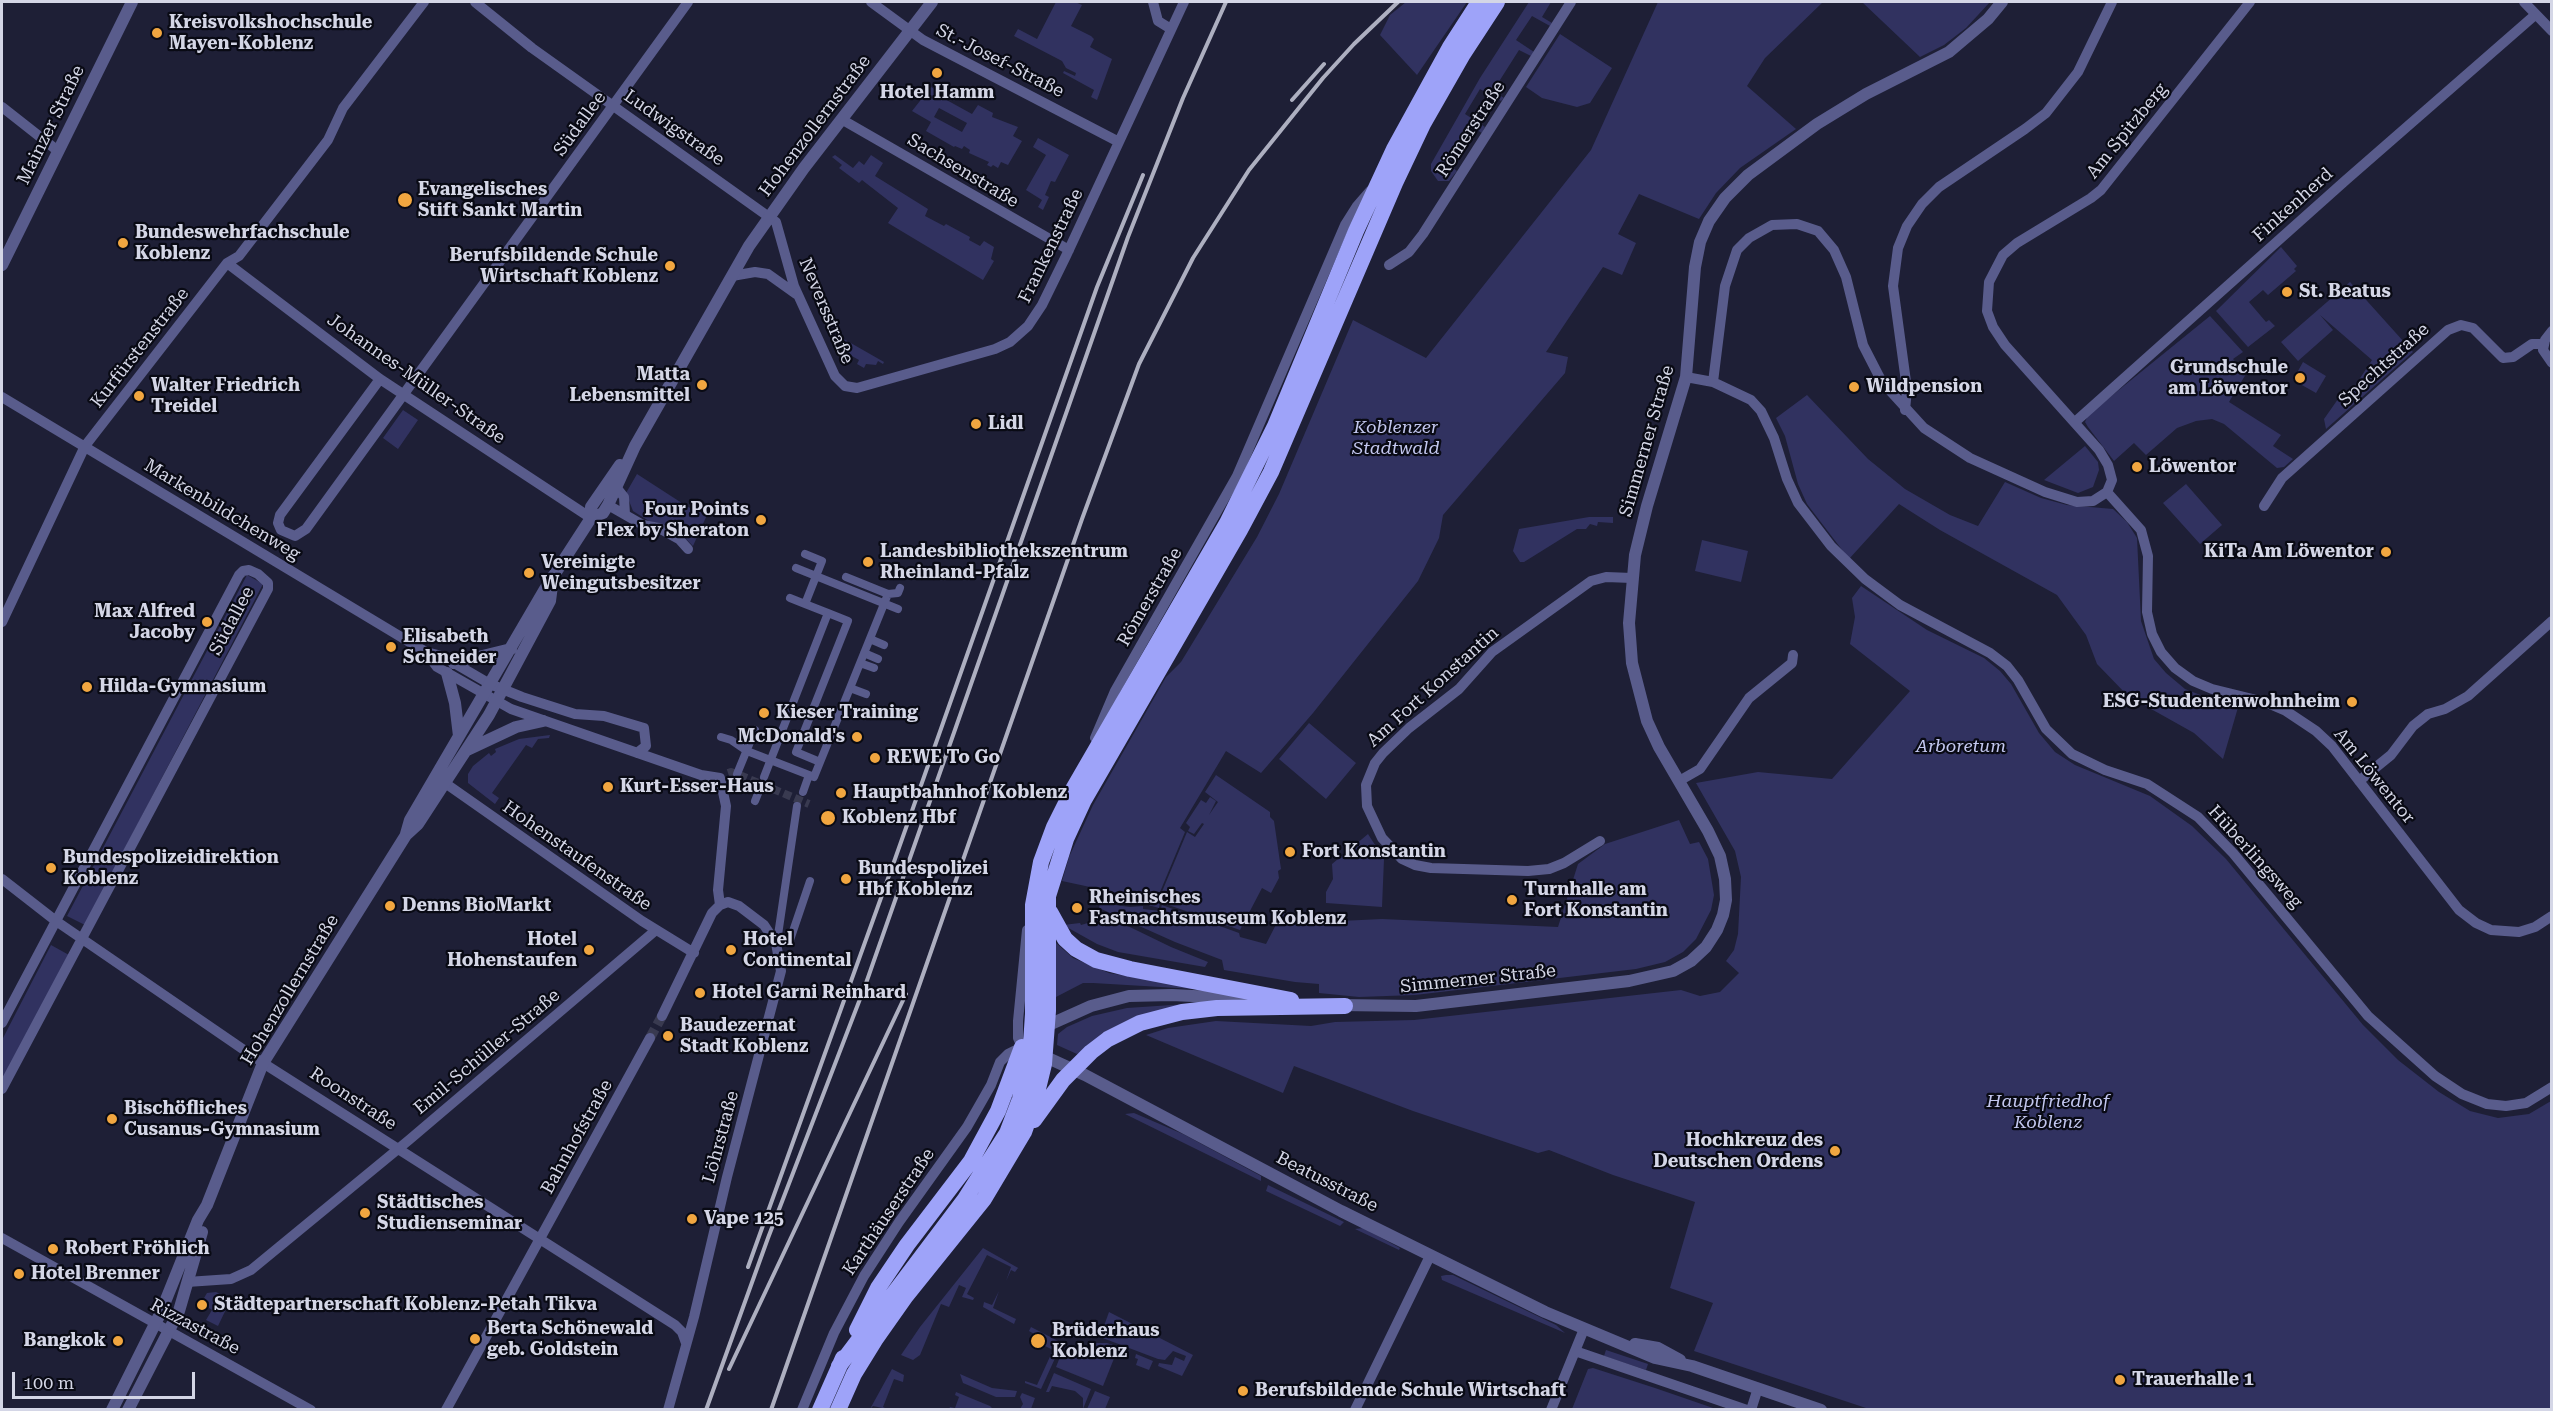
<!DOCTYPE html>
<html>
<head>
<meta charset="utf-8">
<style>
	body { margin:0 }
	#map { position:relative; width:2553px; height:1411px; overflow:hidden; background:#1e1f36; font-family:"Roboto Serif",serif }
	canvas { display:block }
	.frame { position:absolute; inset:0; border:3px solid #d4d6e6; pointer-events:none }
	.scale { position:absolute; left:12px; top:1372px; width:183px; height:27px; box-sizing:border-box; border:3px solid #d4d6e6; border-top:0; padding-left:8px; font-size:18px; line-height:21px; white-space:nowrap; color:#d4d6e6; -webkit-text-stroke:4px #090a14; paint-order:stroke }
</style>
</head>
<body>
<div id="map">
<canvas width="2553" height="1411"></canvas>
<div class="frame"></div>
<div class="scale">100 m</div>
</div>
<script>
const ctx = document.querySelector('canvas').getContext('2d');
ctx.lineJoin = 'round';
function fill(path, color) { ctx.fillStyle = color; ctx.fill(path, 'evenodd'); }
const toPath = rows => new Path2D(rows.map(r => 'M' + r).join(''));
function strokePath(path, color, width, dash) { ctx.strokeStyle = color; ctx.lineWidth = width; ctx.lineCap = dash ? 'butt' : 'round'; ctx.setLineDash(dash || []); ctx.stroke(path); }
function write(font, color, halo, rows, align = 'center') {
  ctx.font = font + ' "Roboto Serif",serif'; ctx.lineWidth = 4.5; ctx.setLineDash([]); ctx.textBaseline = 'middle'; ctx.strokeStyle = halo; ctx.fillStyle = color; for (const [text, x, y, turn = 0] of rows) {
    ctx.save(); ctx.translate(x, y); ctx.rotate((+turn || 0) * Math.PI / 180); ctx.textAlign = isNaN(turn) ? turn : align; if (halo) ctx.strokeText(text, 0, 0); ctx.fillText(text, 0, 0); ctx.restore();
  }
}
fill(toPath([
	[1056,2,1075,2,1082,5,1071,26,1091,36,1094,39,1090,47,1112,59,1097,100,1091,97,1094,90,1063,73,1064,71,1075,76,1076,73,1066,68,1062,61,1014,36,1018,29,1037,39],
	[1406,2,1467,2,1417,75,1380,35,1390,15],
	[1529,2,1551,2,1542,17,1552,23,1550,26,1532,16,1516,40,1534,52,1531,56,1519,50,1493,91,1504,98,1501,101,1480,89,1465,114,1485,127,1482,133,1472,127,1448,164,1457,171,1449,181,1438,181,1431,171,1431,164,1480,78],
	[1658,2,1823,2,1765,58,1747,86,1796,129,1740,168,1716,193,1699,219,1639,194,1618,234,1636,243,1622,275,1603,267,1546,352,1568,357,1565,373,1443,515,1439,538,1418,581,1313,713,1261,773,1226,751,1180,828,1185,832,1160,892,1132,896,1062,881,1069,857,1093,805,1166,677,1181,662,1257,537,1279,494,1353,320,1426,358,1591,150],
	[1862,2,1990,2,1966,28,1944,45,1920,57],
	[1560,34,1612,68,1590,103,1577,107,1542,98,1526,87],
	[931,87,943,94,943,98,972,114,978,105,993,113,992,117,1018,127,1013,136,1022,141,1008,165,1001,162,998,168,993,165,991,167,987,165,989,162,969,153,970,150,964,146,962,149,955,146,954,147,926,131,931,122,912,111],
	[939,108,967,123,962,132,934,117],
	[1038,138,1069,155,1055,182,1051,181,1045,195,1049,197,1043,210,1038,207,1042,200,1026,190,1046,155,1033,147],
	[835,155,853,168,859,161,864,165,871,155,883,163,875,176,928,209,925,216,944,226,946,224,970,237,969,240,980,246,984,241,994,247,991,259,994,261,983,280,888,223,898,208,862,180,859,183,839,168,842,165,832,157],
	[2281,247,2297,266,2294,269,2296,271,2268,295,2263,290,2249,302,2266,322,2269,320,2275,326,2248,347,2216,311],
	[2350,282,2413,352,2326,429,2324,419,2343,392,2349,395,2372,360,2320,315,2333,330,2298,361,2281,342],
	[2210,316,2243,352,2233,359,2246,374,2229,402,2281,435,2273,446,2293,459,2284,467,2277,468,2224,424,2212,419,2196,421,2177,428,2146,455,2134,443,2114,461,2088,427,2085,422,2088,415],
	[835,334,884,362,883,364,878,361,876,365,866,364,864,368,857,364,859,360,841,350,843,346,836,342,837,339,834,337],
	[2303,362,2326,376,2316,393,2293,380],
	[1807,395,1868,459,1905,489,1950,515,1978,526,2005,482,2041,498,2067,505,2113,509,2127,522,2137,538,2141,621,2154,659,2166,673,2185,689,2208,698,2239,704,2223,759,2194,733,2128,696,2097,664,2086,635,2057,595,1940,530,1899,504,1849,559,1807,504,1798,484,1785,436,1776,418],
	[403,410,418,420,398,449,383,438],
	[2085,446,2098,462,2099,470,2093,487,2078,493,2044,480],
	[637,474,688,507,707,515,693,546,684,537,659,523,649,521,633,511,626,493],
	[2186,484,2222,525,2200,544,2163,503],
	[1589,517,1613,517,1613,523,1598,522,1597,526,1590,524,1586,529,1577,529,1524,562,1520,562,1513,551,1519,529],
	[1702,540,1748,551,1741,582,1695,571],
	[247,575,263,584,85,925,67,916],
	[1861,586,1927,630,1984,658,2000,671,2011,684,2039,733,2055,752,2075,765,2150,796,2192,826,2226,859,2363,1025,2398,1060,2439,1092,2470,1111,2498,1118,2529,1114,2551,1101,2551,1409,1869,1409,1694,1351,1713,1303,1670,1288,1695,1202,1613,1175,1549,1150,1538,1153,1413,1111,1294,1066,1283,1093,1146,1035,1168,1028,1216,1021,1311,1026,1335,1022,1414,1020,1681,990,1700,996,1720,992,1739,973,1726,961,1734,950,1738,934,1741,877,1735,851,1696,783,1758,772,1832,779,1910,691,1850,644,1855,617,1852,598],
	[1309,723,1356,763,1326,799,1279,759],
	[550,735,549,738,538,739,532,748,526,745,492,793,499,798,495,804,468,783,468,774,473,766,489,753,491,756,496,752,495,749,519,739],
	[1216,775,1270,812,1270,817,1274,821,1281,869,1278,871,1279,878,1271,893,1262,888,1240,930,1160,902,1159,908,1145,904,1130,905,1101,900,1101,892,1132,898,1151,897,1161,894,1187,832,1195,837,1204,824,1202,823,1194,834,1188,831,1190,827,1186,823,1201,800,1206,803,1210,797,1216,801,1209,815,1218,802,1205,792],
	[1679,820,1690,844,1699,842,1708,859,1714,895,1711,910,1696,939,1683,952,1665,962,1636,969,1415,995,1359,997,1319,993,1319,984,1295,982,1224,970,1222,960,1175,942,1099,908,1100,903,1130,907,1143,906,1143,909,1160,911,1162,905,1239,933,1240,937,1266,944,1283,911,1299,923,1382,919,1558,927,1578,864,1605,844],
	[1368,834,1384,859,1382,907,1326,903,1326,892,1333,879,1332,864],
	[1099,912,1171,947,1208,962,1205,967,1118,952,1097,944,1063,925,1080,923,1081,925,1098,920],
	[1055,942,1073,958,1109,973,1211,990,1093,983,1083,983,1056,997],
	[51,945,69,955,2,1080,2,1040],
	[1187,1004,1077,1054,1057,1045,1058,1034,1067,1027,1092,1016,1127,1008],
	[1134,1113,1183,1134,1261,1176,1261,1181,1125,1114],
	[1268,1185,1344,1222,1340,1226,1266,1191],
	[1363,1228,1400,1248,1399,1250,1355,1229],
	[983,1248,1020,1269,1018,1268,1015,1272,1011,1270,1006,1281,1011,1267,987,1255,967,1294,974,1298,973,1300,962,1297,966,1288,959,1285,949,1307,941,1304,920,1355,913,1360,901,1355,920,1327],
	[1446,1275,1453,1275,1556,1325,1565,1333,1442,1280,1441,1276],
	[999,1291,993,1308,1016,1319,1014,1324,983,1307,984,1302,992,1305],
	[216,1292,231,1299,218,1326,206,1320,212,1310,209,1308,209,1302,204,1298,207,1293],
	[1109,1312,1193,1355,1182,1376,1158,1366,1159,1363,1172,1365,1175,1357,1184,1361,1186,1356,1173,1351,1165,1360,1158,1359,1100,1337],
	[196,1322,215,1332,211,1340,192,1330],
	[1031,1327,1062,1343,1041,1389,1025,1383,1025,1381,1037,1385,1053,1350,1043,1345,1045,1340,1029,1331],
	[1096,1343,1107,1343,1125,1349,1123,1353,1117,1351,1103,1386,1056,1367,1062,1352,1067,1354,1068,1350,1085,1356],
	[1606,1350,1648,1364,1646,1370,1604,1356],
	[1136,1354,1153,1361,1149,1370,1136,1365,1138,1359,1135,1358],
	[1593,1368,1655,1388,1716,1409,1572,1409,1588,1369],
	[892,1369,904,1375,903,1382,894,1379,883,1407,887,1409,873,1406,870,1409],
	[1054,1373,1091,1389,1083,1409,1083,1398,1075,1391,1052,1386,1049,1392,1046,1392],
	[960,1374,992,1388,1017,1391,1015,1397,996,1397,963,1383],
	[1095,1391,1110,1397,1105,1409,1087,1409],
	[956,1392,990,1406,993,1409,949,1409,950,1407,955,1408,959,1397,955,1395],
	[1022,1393,1035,1398,1031,1409,1020,1409,1023,1404,1020,1397]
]), '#313260');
strokePath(toPath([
	[728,773,731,772,737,774,809,804]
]), '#393a50', 8, [8, 4]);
strokePath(toPath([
	[650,1038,662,1016]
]), '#393a50', 10, [10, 5]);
strokePath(toPath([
	[796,568,898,609],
	[846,577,888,594],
	[790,598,805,604],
	[870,639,884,645],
	[864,653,878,659],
	[860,663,874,668],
	[850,688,866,694],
	[721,737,731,740,747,751,809,775],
	[820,762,796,752,848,621,828,613],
	[737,774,755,730],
	[764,777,828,613,805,604,822,561,805,554],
	[803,792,809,775,814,777,888,594,898,593,900,588],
	[755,801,759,791],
	[778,935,797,806],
	[789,943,810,881]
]), '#595c8c', 8);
strokePath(toPath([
	[475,2,532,48,776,222,794,286,835,376,845,386,857,388,995,349,1010,342,1028,326,1042,305,1066,256,1184,2],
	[871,2,923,40,1119,142],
	[1153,2,1158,21,1171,29],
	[2524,2,2552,31],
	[2,107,58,151],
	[841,119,1069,250],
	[227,263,380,379,591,518],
	[1389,265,1409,252,1423,234,1571,2],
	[732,276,755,272,768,274,796,294],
	[2552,331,2545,340,2543,350,2552,363],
	[1686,377,1713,382,1751,400,1761,411,1774,438,1787,479,1798,503,1831,546,1865,579,1900,605,1990,653,2007,666,2018,680,2046,729,2072,754,2105,770,2147,784,2198,817,2233,853,2368,1016,2435,1076,2462,1094,2487,1104,2506,1106,2526,1103,2552,1087],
	[380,379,280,515,278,523,281,530,295,536,306,529,688,2],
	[1713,382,1725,286,1737,250,1749,238,1772,225,1797,224,1818,231,1834,250,1846,277,1863,345,1882,382,1924,428,1970,458,2045,492,2077,502,2093,501,2107,492],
	[2,397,426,652,442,656,490,684,522,697,575,714,604,716,644,728,646,746,637,753],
	[1905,410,1907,389,1893,286,1898,248,1907,226,1922,204,1939,187,2025,129,2046,113,2078,72,2112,2],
	[2075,422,2346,180,2535,15],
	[616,487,624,497,625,514],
	[2107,492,2141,530,2148,556,2147,612,2152,634,2161,652,2175,668,2193,681,2212,689,2265,702,2286,711,2316,731,2332,746,2459,910,2476,923,2491,930,2519,932,2535,927,2552,916],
	[2107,492,2112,480,2108,465,2099,450,2005,345,1993,327,1987,311,1989,282,2003,255,2017,243,2091,198,2101,190,2250,2],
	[608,505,643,525,659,528,679,539,688,549],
	[2264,506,2282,478,2448,330,2461,325,2473,328,2503,358,2513,357,2532,344,2543,344],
	[2,622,85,446,227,263,239,256,328,140,343,108,424,2],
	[426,652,437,667,511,709,701,775,720,778,726,806,718,890,720,905],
	[1095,738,1115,691,1237,476,1345,225,1357,206,1370,191],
	[1679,781,1700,769,1749,698,1792,663,1793,655],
	[2359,781,2391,755,2413,726,2428,714,2445,709,2468,696,2552,621],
	[445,783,642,921,694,953],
	[1600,841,1564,863,1549,869,1528,871,1431,868,1415,865,1402,859,1382,838,1367,806,1366,785,1375,763,1383,753,1409,728,1459,689,1492,652,1591,581,1606,577,1632,578],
	[2,879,56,921,263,1063,675,1325,682,1332,686,1343],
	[662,1016,712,913,720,905],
	[2,1023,239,575,243,571,249,570,258,574,268,583,268,589,2,1089],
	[2,1238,311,1410],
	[187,1282,231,1279,251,1270,409,1140,656,930],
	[1575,1351,1747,1410],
	[446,1410,650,1038],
	[668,1410,694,1317,727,1177,781,971,776,943,764,925,739,906,728,902,720,905],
	[802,1410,834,1333,864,1276,899,1222,967,1127,991,1085,1000,1062,1008,1054,1022,1047,1018,1038,1018,1021,1027,930],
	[1355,1410,1430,1256],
	[1551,1410,1584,1329],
	[1751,1410,1758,1388]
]), '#595c8c', 10);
strokePath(toPath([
	[2,265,132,2],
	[591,518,603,513,608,505,635,446,749,246,804,168,932,2],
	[454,663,511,649],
	[447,673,455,703,459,736],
	[467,750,516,727,543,721],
	[406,834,410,820,545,589,591,518,591,507,620,465],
	[1339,1005,1416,1006,1629,981,1673,971,1691,961,1706,947,1717,930,1723,915,1726,900,1725,879,1720,856,1708,831,1659,747,1647,721,1632,663,1629,623,1635,555,1647,506,1686,377,1695,267,1700,242,1709,221,1725,198,1748,175,1817,124,1866,94,1949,52,1988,19,2002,2],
	[1042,1028,1091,1006,1129,996,1172,995,1255,999],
	[1037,1053,1085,1075,1341,1211,1545,1312,1655,1358,1692,1366,1821,1410],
	[1635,1344,1658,1348,1680,1360],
	[112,1410,161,1312,198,1220,207,1205,263,1063,406,835,418,824,489,715,550,601,553,578],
	[128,1410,179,1311,202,1232]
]), '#595c8c', 12);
strokePath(toPath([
	[1050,912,1065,939,1076,949,1096,960,1130,969,1291,1000],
	[1034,1120,1063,1080,1091,1052,1108,1039,1140,1023,1182,1012,1217,1008,1345,1006],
	[857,1330,878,1288,907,1245,971,1161,998,1111,1022,1047],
	[839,1366,965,1199,1007,1133,1020,1099,1030,1059,1033,1014,1033,905,1041,862,1054,827,1072,791,1227,523,1275,426,1356,231,1394,149,1450,47,1479,2],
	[820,1410,843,1358],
	[838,1410,854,1374,875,1340,906,1296,984,1199,1024,1132,1035,1101,1044,1064,1048,1011,1048,896,1066,839,1084,800,1240,530,1271,472,1395,183,1423,124,1463,54,1497,2]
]), '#9ea3f9', 16);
strokePath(toPath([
	[1292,100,1324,64],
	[748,1267,895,859,1097,287,1143,175],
	[729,1369,906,994],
	[706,1410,768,1238,865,986,1128,237,1183,98,1226,2],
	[771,1410,1082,519,1139,364,1193,258,1249,170,1323,78,1354,44,1398,2]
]), '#adafc0', 4);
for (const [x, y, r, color] of [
	[157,33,6,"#f1a640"],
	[937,73,6,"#f1a640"],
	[405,200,8,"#f1a640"],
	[123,243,6,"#f1a640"],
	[670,266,6,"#f1a640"],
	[2287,292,6,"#f1a640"],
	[2300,378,6,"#f1a640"],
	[702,385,6,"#f1a640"],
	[1854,387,6,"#f1a640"],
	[139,396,6,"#f1a640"],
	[976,424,6,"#f1a640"],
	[2137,467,6,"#f1a640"],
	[761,520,6,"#f1a640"],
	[2386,552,6,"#f1a640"],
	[868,562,6,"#f1a640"],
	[529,573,6,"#f1a640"],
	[207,622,6,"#f1a640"],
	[391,647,6,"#f1a640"],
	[87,687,6,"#f1a640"],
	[2352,702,6,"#f1a640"],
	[764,713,6,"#f1a640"],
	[857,737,6,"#f1a640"],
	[875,758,6,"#f1a640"],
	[608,787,6,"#f1a640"],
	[841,793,6,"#f1a640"],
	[828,818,8,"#f1a640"],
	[1290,852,6,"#f1a640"],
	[51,868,6,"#f1a640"],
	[846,879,6,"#f1a640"],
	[1512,900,6,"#f1a640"],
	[390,906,6,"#f1a640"],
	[1077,908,6,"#f1a640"],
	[589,950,6,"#f1a640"],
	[731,950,6,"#f1a640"],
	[700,993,6,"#f1a640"],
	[668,1036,6,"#f1a640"],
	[112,1119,6,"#f1a640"],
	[1835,1151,6,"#f1a640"],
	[365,1213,6,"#f1a640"],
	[692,1219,6,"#f1a640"],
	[53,1249,6,"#f1a640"],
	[19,1274,6,"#f1a640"],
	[202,1305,6,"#f1a640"],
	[475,1339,6,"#f1a640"],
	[118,1341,6,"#f1a640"],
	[1038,1341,8,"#f1a640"],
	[2120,1380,6,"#f1a640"],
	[1243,1391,6,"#f1a640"]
]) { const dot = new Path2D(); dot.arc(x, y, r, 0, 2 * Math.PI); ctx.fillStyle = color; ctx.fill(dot); strokePath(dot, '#090a14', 2); }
write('bold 18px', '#d4d6e6', '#090a14', [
	["Kreisvolkshochschule",169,23],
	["Mayen-Koblenz",169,44],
	["Hotel Hamm",937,93,"center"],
	["Evangelisches",418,190],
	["Stift Sankt Martin",418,211],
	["Bundeswehrfachschule",135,233],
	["Koblenz",135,254],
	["Berufsbildende Schule",658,256,"right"],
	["Wirtschaft Koblenz",658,277,"right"],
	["St. Beatus",2299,292],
	["Grundschule",2288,368,"right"],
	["am Löwentor",2288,389,"right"],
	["Matta",690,375,"right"],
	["Lebensmittel",690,396,"right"],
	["Walter Friedrich",151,386],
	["Treidel",151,407],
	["Wildpension",1866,387],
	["Lidl",988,424],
	["Löwentor",2149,467],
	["Four Points",749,510,"right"],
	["Flex by Sheraton",749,531,"right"],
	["Landesbibliothekszentrum",880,552],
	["Rheinland-Pfalz",880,573],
	["KiTa Am Löwentor",2374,552,"right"],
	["Vereinigte",541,563],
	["Weingutsbesitzer",541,584],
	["Max Alfred",195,612,"right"],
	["Jacoby",195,633,"right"],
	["Elisabeth",403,637],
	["Schneider",403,658],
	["Hilda-Gymnasium",99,687],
	["ESG-Studentenwohnheim",2340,702,"right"],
	["Kieser Training",776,713],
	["McDonald's",845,737,"right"],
	["REWE To Go",887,758],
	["Kurt-Esser-Haus",620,787],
	["Hauptbahnhof Koblenz",853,793],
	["Koblenz Hbf",842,818],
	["Fort Konstantin",1302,852],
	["Bundespolizeidirektion",63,858],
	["Koblenz",63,879],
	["Bundespolizei",858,869],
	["Hbf Koblenz",858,890],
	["Turnhalle am",1524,890],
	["Fort Konstantin",1524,911],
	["Rheinisches",1089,898],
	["Fastnachtsmuseum Koblenz",1089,919],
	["Denns BioMarkt",402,906],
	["Hotel",577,940,"right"],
	["Hohenstaufen",577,961,"right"],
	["Hotel",743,940],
	["Continental",743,961],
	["Hotel Garni Reinhard",712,993],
	["Baudezernat",680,1026],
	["Stadt Koblenz",680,1047],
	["Bischöfliches",124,1109],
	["Cusanus-Gymnasium",124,1130],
	["Hochkreuz des",1823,1141,"right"],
	["Deutschen Ordens",1823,1162,"right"],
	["Städtisches",377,1203],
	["Studienseminar",377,1224],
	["Vape 125",704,1219],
	["Robert Fröhlich",65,1249],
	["Hotel Brenner",31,1274],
	["Städtepartnerschaft Koblenz-Petah Tikva",214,1305],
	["Berta Schönewald",487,1329],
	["geb. Goldstein",487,1350],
	["Brüderhaus",1052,1331],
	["Koblenz",1052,1352],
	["Bangkok",106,1341,"right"],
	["Trauerhalle 1",2132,1380],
	["Berufsbildende Schule Wirtschaft",1255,1391]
], 'left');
write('18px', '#d4d6e6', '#090a14', [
	["St.-Josef-Straße",1000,61,27],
	["Südallee",580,124,-54],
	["Mainzer Straße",51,125,-64],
	["Hohenzollernstraße",815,126,-53],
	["Ludwigstraße",674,128,35],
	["Römerstraße",1471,129,-57],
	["Am Spitzberg",2127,131,-51],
	["Sachsenstraße",963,171,31],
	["Finkenherd",2293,205,-42],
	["Frankenstraße",1051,246,-64],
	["Neversstraße",826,311,67],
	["Kurfürstenstraße",140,348,-52],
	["Spechtstraße",2384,365,-42],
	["Johannes-Müller-Straße",416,379,35],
	["Simmerner Straße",1647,441,-74],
	["Markenbildchenweg",222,510,31],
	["Römerstraße",1150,597,-60],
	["Südallee",232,621,-62],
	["Am Fort Konstantin",1433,687,-42],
	["Am Löwentor",2374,776,51],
	["Hohenstaufenstraße",577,856,35],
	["Hüberlingsweg",2255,857,48],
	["Simmerner Straße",1478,979,-6],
	["Hohenzollernstraße",290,990,-59],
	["Emil-Schüller-Straße",487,1052,-40],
	["Roonstraße",353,1099,33],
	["Bahnhofstraße",577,1137,-61],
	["Löhrstraße",721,1137,-75],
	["Beatusstraße",1327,1182,27],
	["Karthäuserstraße",889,1212,-56],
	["Rizzastraße",195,1327,28]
]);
write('italic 18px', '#c3c7ef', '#090a14', [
	["Koblenzer",1396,428],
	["Stadtwald",1396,449],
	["Arboretum",1961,747],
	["Hauptfriedhof",2048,1102],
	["Koblenz",2048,1123]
]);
</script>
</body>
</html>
